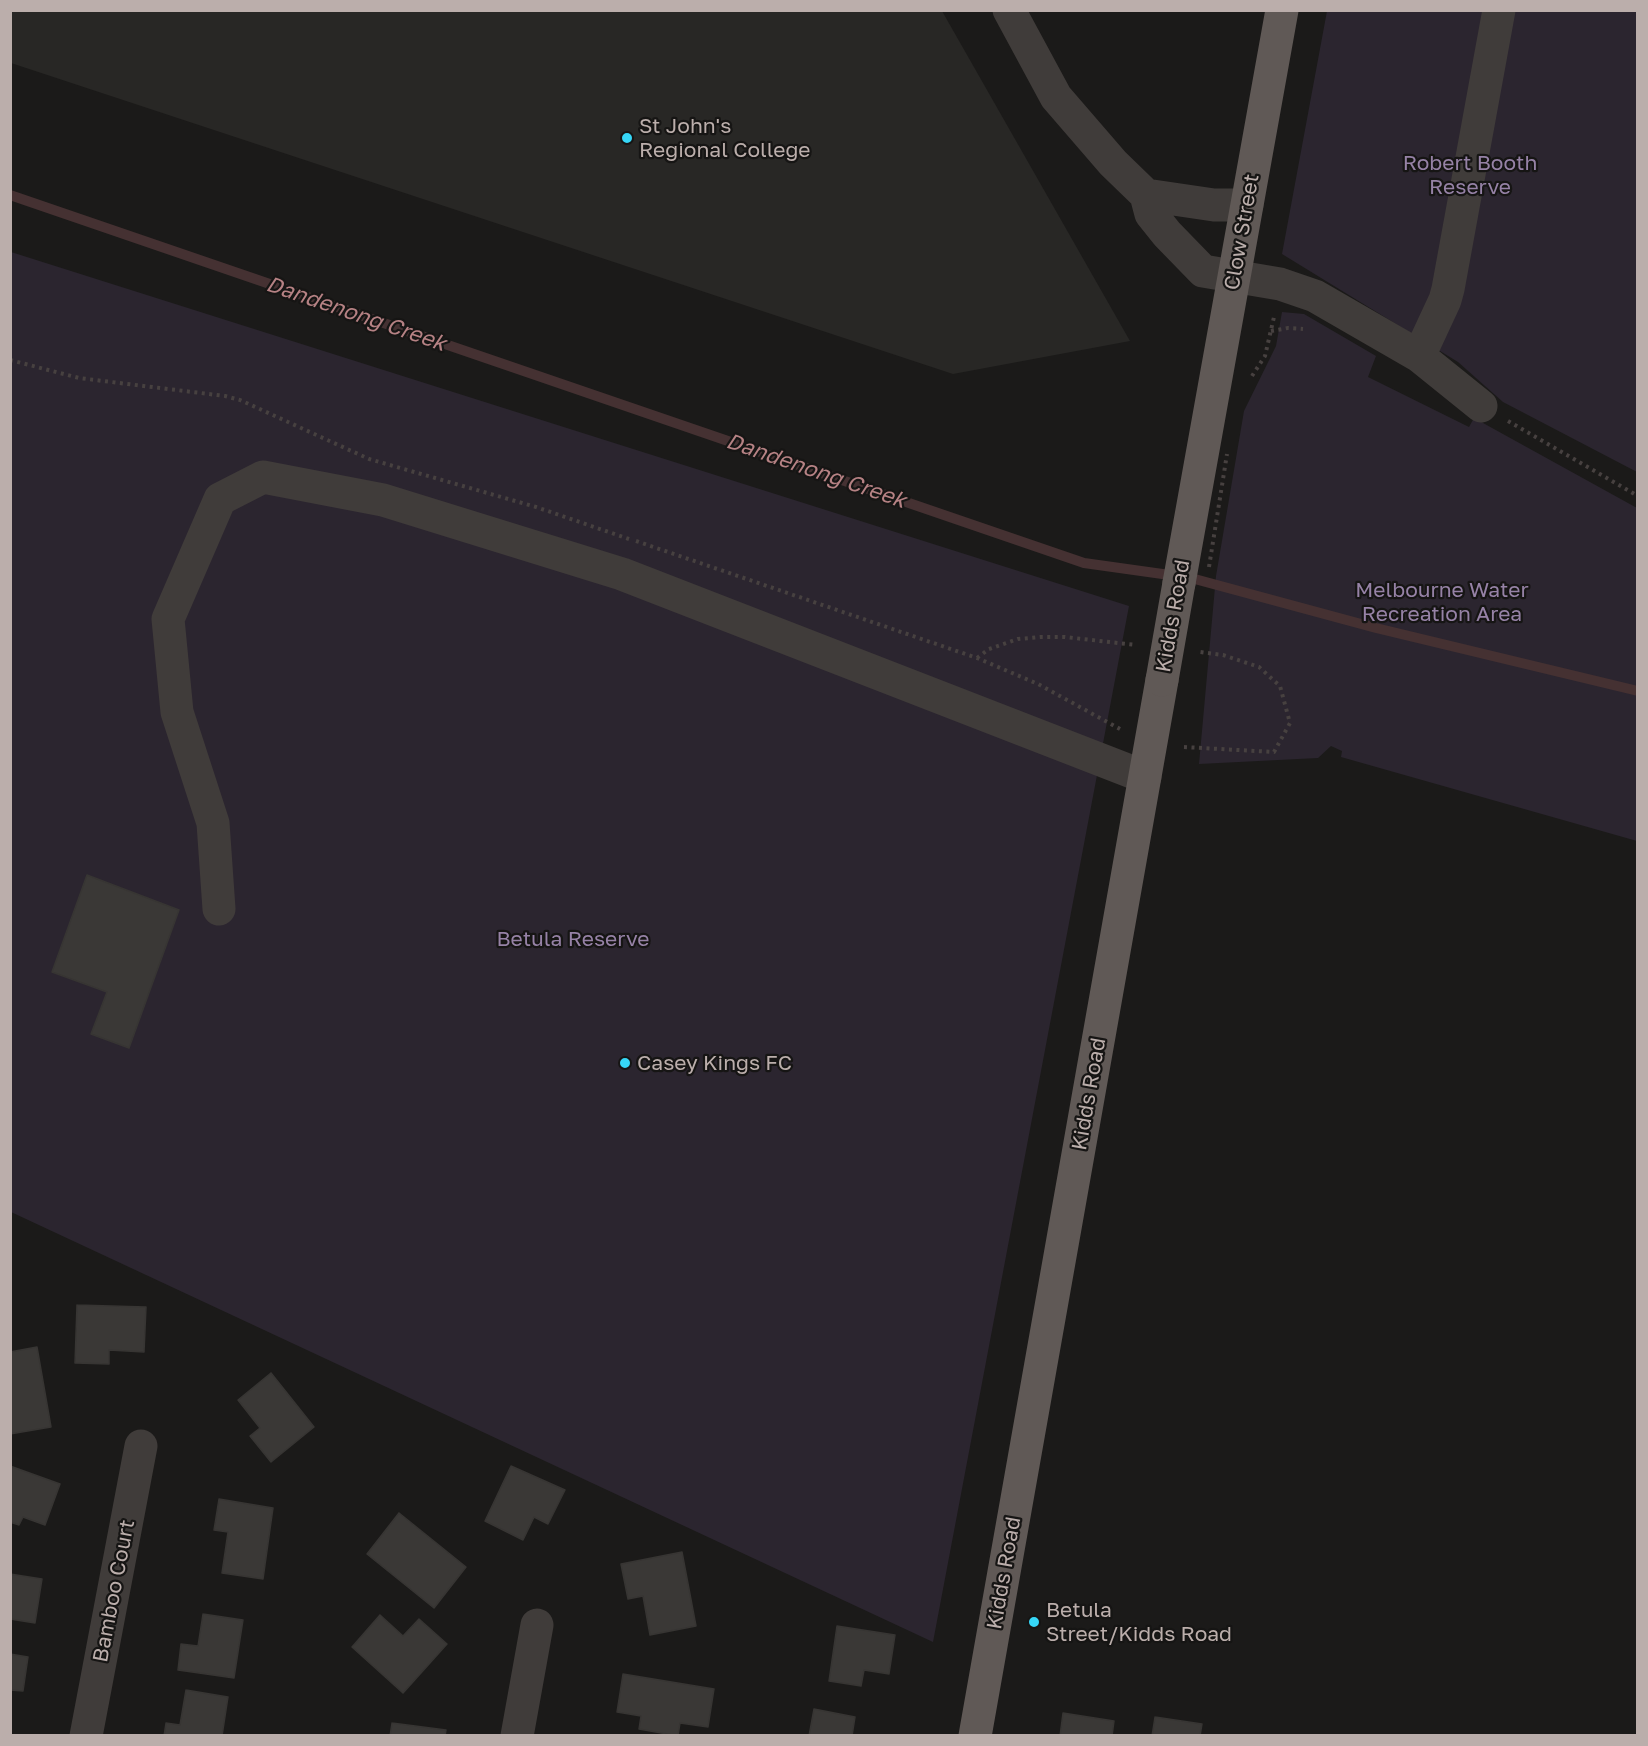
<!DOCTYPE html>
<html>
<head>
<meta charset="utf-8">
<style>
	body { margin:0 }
	#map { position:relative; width:1648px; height:1746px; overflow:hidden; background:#1b1a19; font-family:"Golos Text",sans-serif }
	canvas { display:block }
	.frame { position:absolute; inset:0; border:12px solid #bbaeab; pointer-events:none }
</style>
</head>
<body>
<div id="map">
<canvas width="1648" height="1746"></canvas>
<div class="frame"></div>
</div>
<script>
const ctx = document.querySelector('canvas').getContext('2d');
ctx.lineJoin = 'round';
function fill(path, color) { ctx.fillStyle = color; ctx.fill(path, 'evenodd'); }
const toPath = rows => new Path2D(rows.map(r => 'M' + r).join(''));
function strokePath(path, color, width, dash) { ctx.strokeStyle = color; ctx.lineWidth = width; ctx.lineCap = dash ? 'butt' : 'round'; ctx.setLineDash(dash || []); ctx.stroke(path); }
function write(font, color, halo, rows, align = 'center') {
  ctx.font = font + ' "Golos Text",sans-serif'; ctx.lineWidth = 4.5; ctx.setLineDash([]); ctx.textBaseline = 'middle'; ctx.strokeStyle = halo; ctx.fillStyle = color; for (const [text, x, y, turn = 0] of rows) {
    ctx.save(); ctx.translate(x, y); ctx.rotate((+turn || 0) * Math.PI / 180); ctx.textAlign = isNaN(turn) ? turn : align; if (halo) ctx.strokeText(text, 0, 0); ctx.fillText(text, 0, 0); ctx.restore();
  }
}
fill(toPath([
	[11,10,942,11,1130,341,953,374,11,63]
]), '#282725');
fill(toPath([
	[1327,11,1637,11,1637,472,1503,402,1458,362,1282,254],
	[11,252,1129,606,933,1642,11,1212],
	[1282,312,1304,314,1376,356,1368,377,1469,427,1474,418,1637,508,1637,841,1341,757,1342,751,1331,746,1318,758,1199,764,1216,576,1244,411,1276,346]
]), '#2b252f');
strokePath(toPath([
	[10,195,1084,563,1191,578,1376,628,1638,691]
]), '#453132', 10);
const building = toPath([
	[87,875,179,910,129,1048,91,1034,107,992,52,972,87,875],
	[77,1305,146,1307,144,1352,109,1350,109,1364,75,1363,77,1305],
	[37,1347,51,1427,10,1434,10,1352,37,1347],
	[271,1373,314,1427,271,1462,250,1436,260,1428,238,1400,271,1373],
	[10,1466,60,1484,45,1525,23,1517,19,1525,10,1522,10,1466],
	[511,1466,565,1490,548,1524,534,1517,523,1540,485,1521,511,1466],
	[219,1499,273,1508,263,1579,222,1573,228,1532,214,1530,219,1499],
	[399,1513,466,1567,434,1608,367,1554,399,1513],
	[682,1552,696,1626,650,1635,643,1596,628,1599,621,1564,682,1552],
	[10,1574,42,1579,35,1623,10,1619,10,1574],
	[203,1614,243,1620,234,1678,178,1670,181,1644,198,1646,203,1614],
	[380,1615,403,1636,419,1619,447,1644,403,1693,352,1647,380,1615],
	[837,1626,895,1635,889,1674,864,1670,861,1686,829,1681,837,1626],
	[10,1654,28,1657,23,1691,10,1690,10,1654],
	[623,1674,714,1689,708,1727,680,1723,678,1736,639,1729,641,1716,617,1712,623,1674],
	[186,1690,228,1697,222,1736,164,1736,166,1723,180,1725,186,1690],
	[814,1709,855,1717,852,1736,809,1736,814,1709],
	[1063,1713,1114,1721,1112,1736,1060,1736,1063,1713],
	[1155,1717,1202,1724,1200,1736,1152,1736,1155,1717],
	[392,1723,446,1730,445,1736,390,1736,392,1723]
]);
fill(building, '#3a3836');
strokePath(building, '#373533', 1.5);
strokePath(toPath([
	[1271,331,1288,328,1303,329],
	[10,360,79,378,225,396,240,400,369,459,536,507,629,539],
	[1252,376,1265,356,1274,317],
	[1508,421,1638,496],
	[636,541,977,658,1038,684,1120,729],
	[977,658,989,649,1018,639,1041,637,1065,637,1136,645],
	[1184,747,1274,752,1290,723,1280,686,1259,667,1223,655,1200,652]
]), '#474140', 4, [3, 4.5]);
strokePath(toPath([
	[1009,10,1056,97,1113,163,1146,195,1151,214,1167,234,1203,271,1280,284,1315,296,1419,356,1481,406],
	[1146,195,1214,205,1247,205],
	[1419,356,1445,300,1448,289,1499,10],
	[219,909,213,823,177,712,168,619,220,499,263,477,383,500,622,574,1145,777],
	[86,1736,141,1446],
	[517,1736,537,1625]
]), '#403c3a', 33);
strokePath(toPath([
	[1179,583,1282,10],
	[975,1736,1162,680]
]), '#605956', 33);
strokePath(toPath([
	[1209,567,1227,454]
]), '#474140', 4, [3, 4.5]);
strokePath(toPath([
	[1162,680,1179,583]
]), '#605956', 33);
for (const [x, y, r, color] of [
	[627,138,6,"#36d7f7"],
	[625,1063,6,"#36d7f7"],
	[1034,1622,6,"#36d7f7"]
]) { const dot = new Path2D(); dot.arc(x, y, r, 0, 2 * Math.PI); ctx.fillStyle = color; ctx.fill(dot); strokePath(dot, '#161514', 2); }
write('21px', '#bbaeab', '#161514', [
	["St John's",639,126],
	["Regional College",639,150],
	["Casey Kings FC",637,1063],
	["Betula",1046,1610],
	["Street/Kidds Road",1046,1634]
], 'left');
write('21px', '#9682a6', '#161514', [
	["Robert Booth",1470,163],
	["Reserve",1470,187],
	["Melbourne Water",1442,590],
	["Recreation Area",1442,614],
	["Betula Reserve",573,939]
]);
write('21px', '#bbaeab', '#161514', [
	["Clow Street",1242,232,-80],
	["Kidds Road",1173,616,-80],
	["Kidds Road",1089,1094,-80],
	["Kidds Road",1004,1573,-80],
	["Bamboo Court",114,1591,-79]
]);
write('italic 22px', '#b68284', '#161514', [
	["Dandenong Creek",356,314,19],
	["Dandenong Creek",816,471,19]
]);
</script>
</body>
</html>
